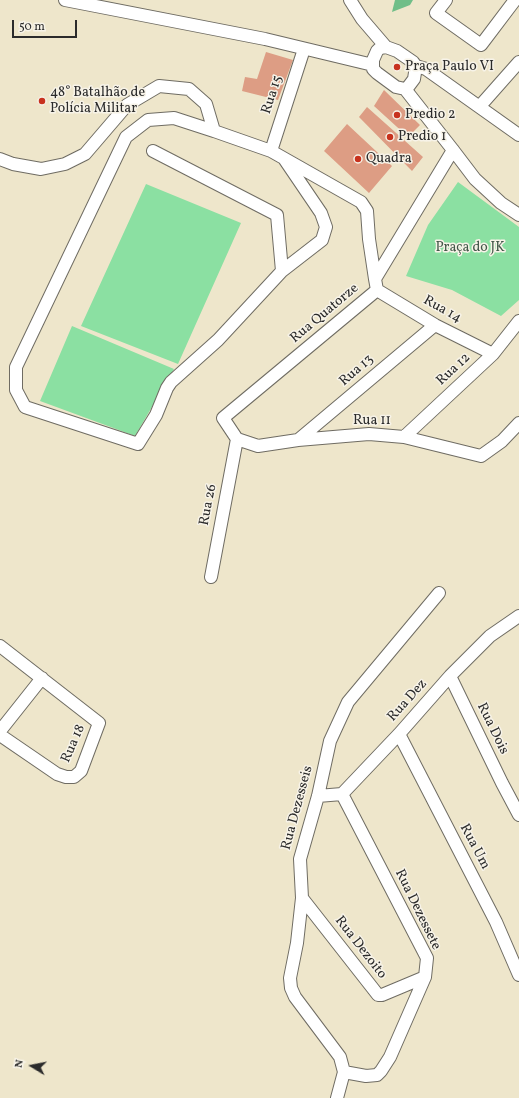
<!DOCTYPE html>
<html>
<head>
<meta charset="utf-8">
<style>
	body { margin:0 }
	#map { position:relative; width:519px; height:1098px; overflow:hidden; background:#eee6cb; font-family:Vollkorn,serif }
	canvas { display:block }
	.north { position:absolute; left:12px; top:1046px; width:40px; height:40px; -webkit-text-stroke:3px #f7f3e8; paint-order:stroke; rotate:280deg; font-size:11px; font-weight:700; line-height:16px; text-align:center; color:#2b2b2b }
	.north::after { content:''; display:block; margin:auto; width:14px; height:18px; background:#2b2b2b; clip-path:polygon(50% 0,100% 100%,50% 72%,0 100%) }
	.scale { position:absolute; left:12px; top:20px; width:65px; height:18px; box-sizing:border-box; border:2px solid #2b2b2b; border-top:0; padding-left:5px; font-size:12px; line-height:14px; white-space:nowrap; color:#2b2b2b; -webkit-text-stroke:3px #f7f3e8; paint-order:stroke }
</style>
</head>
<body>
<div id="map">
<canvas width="519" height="1098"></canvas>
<div class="north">N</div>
<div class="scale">50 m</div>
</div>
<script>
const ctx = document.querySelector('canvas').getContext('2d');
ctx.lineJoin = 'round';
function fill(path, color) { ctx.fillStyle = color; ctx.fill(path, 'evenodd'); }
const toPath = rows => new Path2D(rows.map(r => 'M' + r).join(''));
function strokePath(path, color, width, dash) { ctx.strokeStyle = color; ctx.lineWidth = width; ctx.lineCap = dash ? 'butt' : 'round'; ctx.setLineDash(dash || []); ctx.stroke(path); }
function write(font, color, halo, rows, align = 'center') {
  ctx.font = font + ' Vollkorn,serif'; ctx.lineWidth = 3; ctx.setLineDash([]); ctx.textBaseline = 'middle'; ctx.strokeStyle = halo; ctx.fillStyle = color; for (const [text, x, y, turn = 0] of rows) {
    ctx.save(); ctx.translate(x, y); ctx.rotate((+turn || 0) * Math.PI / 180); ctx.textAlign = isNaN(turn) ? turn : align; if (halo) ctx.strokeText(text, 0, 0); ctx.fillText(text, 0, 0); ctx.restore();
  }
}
fill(toPath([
	[458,182,519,227,519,300,501,316,452,290,406,276,428,225],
	[146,184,241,223,178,364,81,326],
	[72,326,174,369,135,436,40,401]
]), '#8be0a2');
fill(toPath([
	[395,0,413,0,410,5,392,12]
]), '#70be88');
fill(toPath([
	[266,52,293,60,278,100,242,91,245,77,257,79],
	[384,90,420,125,408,137,374,106],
	[367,107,423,157,412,171,359,117],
	[347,124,392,166,369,193,324,151]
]), '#dd9d84');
const minor = toPath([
	[65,0,265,39,373,65],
	[350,0,362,19,386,47],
	[446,0,436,13,481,45,515,0],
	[386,47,397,51,413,62,416,66,414,79,408,87,405,89,396,87,377,73,373,69,373,60,377,51,380,48,386,47],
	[416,66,426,69,519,135],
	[405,89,453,150,475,179,501,203,519,215],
	[480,106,519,62],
	[214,131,174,118,148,120,126,137,16,367,16,390,25,407,138,444,156,415,167,388,171,382,218,340,282,271,322,240,326,227,321,213,285,160],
	[453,150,375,279,377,290,223,418,237,439,258,446,298,440,369,434,404,437,481,456,502,441,519,423],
	[153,151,277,215,282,271],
	[271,151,304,49],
	[0,159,13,164,41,169,65,164,85,154,127,105,159,86,189,89,206,104,214,131,271,151,361,202,367,211,369,239,375,279],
	[377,290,435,325,493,354],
	[404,437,493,354,519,321],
	[298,440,435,325],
	[211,577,237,439],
	[0,646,99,723,81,771,74,777,66,777,57,774,0,735],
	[450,676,502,783,519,815],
	[0,731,42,678],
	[399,734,496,922,519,975],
	[342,794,427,958,425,977,390,1057,381,1071,377,1075,366,1076,344,1072],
	[318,796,342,794,399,734,450,676,490,636,519,616],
	[302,898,378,995,382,995,425,977],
	[337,1098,344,1072,340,1057,295,997,291,988,290,978,297,943,302,898,300,859,318,796,330,741,348,702,439,593]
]);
strokePath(minor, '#6f6c63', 14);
strokePath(minor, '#fff', 12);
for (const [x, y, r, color] of [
	[397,67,4,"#c8321e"],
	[42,101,4,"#c8321e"],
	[397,115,4,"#c8321e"],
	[390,137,4,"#c8321e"],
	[358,159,4,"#c8321e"]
]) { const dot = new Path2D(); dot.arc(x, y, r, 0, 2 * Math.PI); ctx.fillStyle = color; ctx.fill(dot); strokePath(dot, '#f7f3e8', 1.5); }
write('14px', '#2b2b2b', '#f7f3e8', [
	["Praça Paulo VI",405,67],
	["48° Batalhão de",50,93],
	["Polícia Militar",50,109],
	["Predio 2",405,115],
	["Predio 1",398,137],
	["Quadra",366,159]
], 'left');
write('14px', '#2b2b2b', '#f7f3e8', [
	["Rua 15",273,95,-72],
	["Rua 14",442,310,29],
	["Rua Quatorze",325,314,-40],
	["Rua 12",454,370,-43],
	["Rua 13",357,371,-41],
	["Rua 11",372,421],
	["Rua 26",209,505,-79],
	["Rua Dez",408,701,-48],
	["Rua Dois",492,729,64],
	["Rua 18",74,744,-66],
	["Rua Dezesseis",298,808,-75],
	["Rua Um",474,847,62],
	["Rua Dezessete",417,910,64],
	["Rua Dezoito",360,948,52]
]);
write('14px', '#435849', '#f7f3e8', [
	["Praça do JK",470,248]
]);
</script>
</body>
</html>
